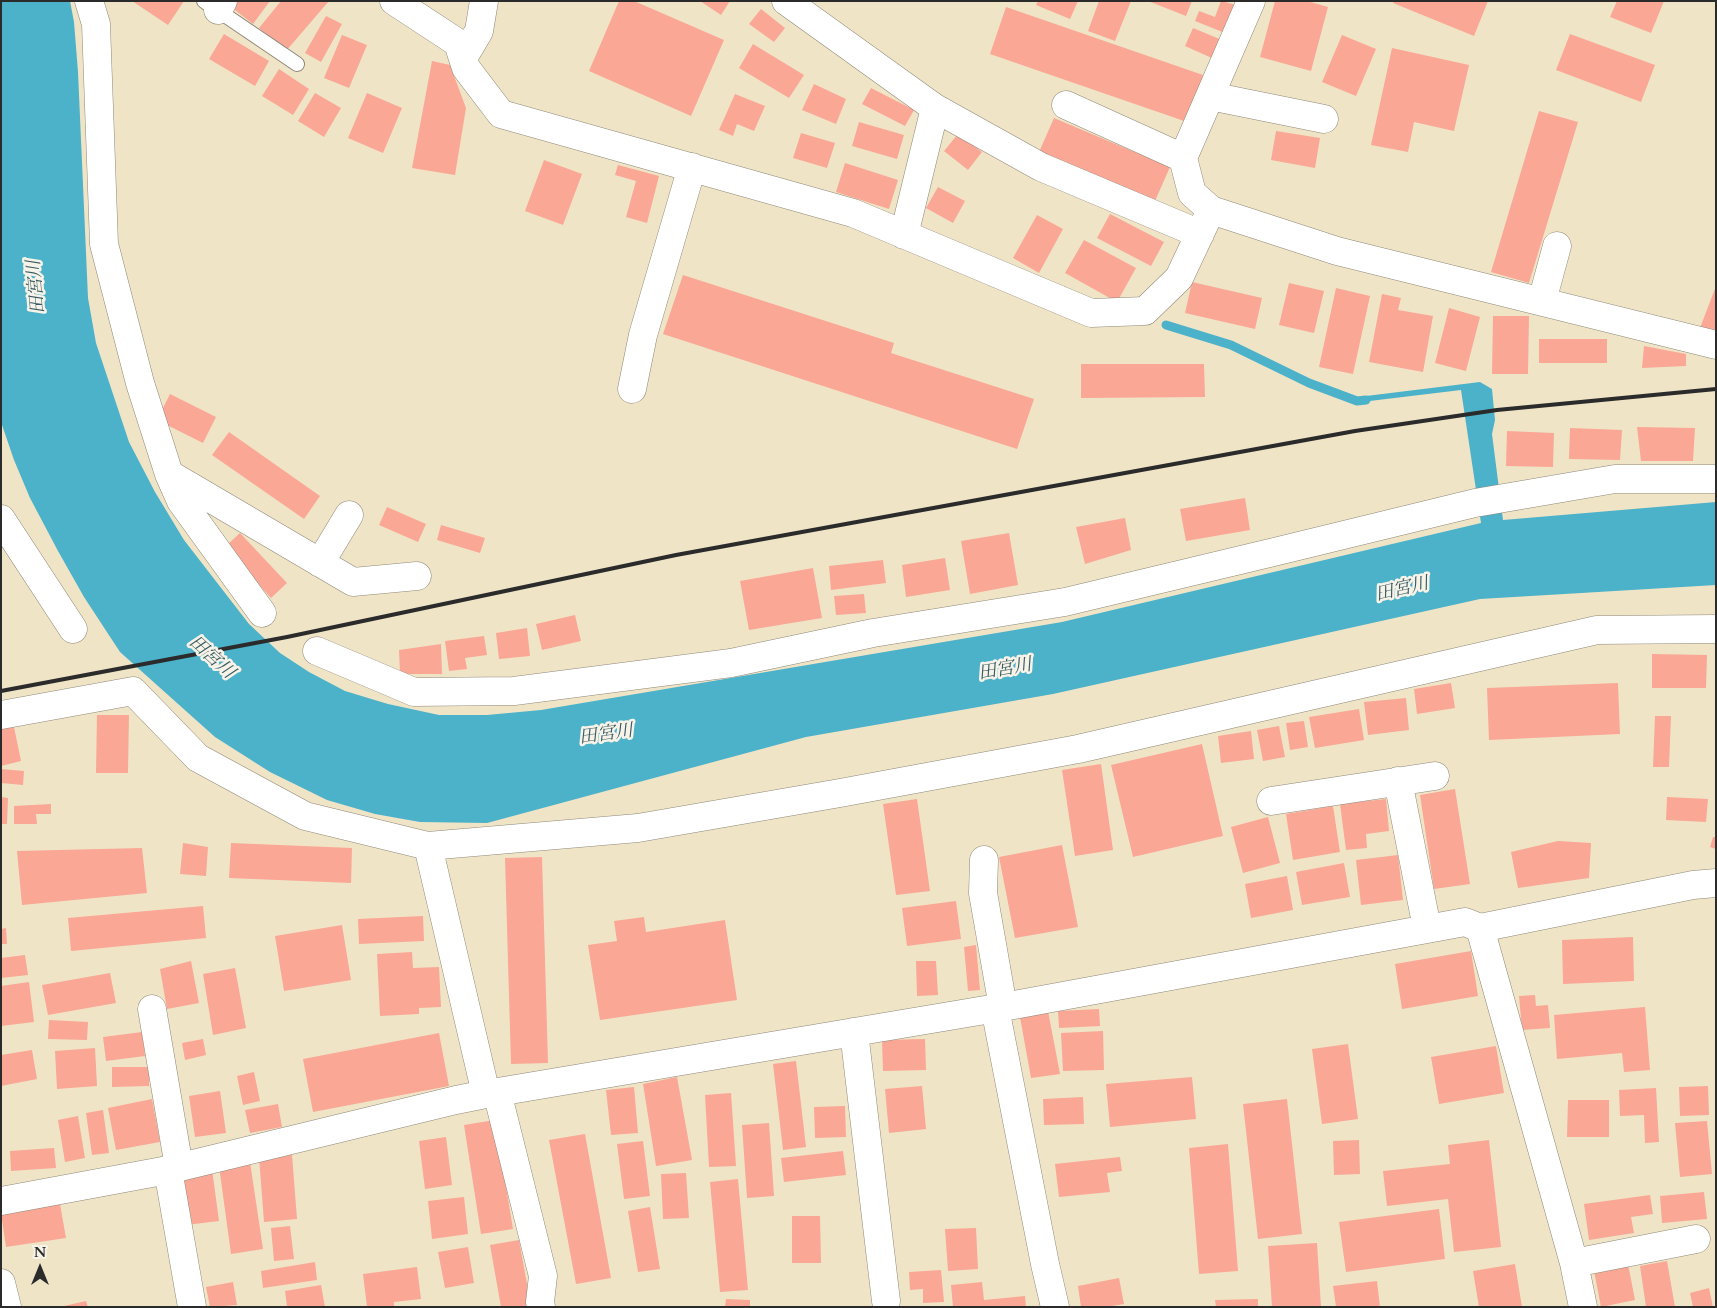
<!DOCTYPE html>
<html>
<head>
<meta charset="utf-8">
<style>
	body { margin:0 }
	#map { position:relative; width:1717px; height:1308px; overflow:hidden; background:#f0e4c7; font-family:Cardo,serif }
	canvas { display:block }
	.frame { position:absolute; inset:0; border:2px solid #2b2b2b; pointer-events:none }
	.north { position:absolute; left:15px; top:1243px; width:50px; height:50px; -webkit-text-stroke:4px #f7f3e8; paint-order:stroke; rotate:0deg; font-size:14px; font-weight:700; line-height:20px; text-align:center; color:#2b2b2b }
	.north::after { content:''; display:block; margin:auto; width:18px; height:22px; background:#2b2b2b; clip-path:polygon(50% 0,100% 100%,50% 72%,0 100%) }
</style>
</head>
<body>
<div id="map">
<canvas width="1717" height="1308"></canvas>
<div class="frame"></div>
<div class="north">N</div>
</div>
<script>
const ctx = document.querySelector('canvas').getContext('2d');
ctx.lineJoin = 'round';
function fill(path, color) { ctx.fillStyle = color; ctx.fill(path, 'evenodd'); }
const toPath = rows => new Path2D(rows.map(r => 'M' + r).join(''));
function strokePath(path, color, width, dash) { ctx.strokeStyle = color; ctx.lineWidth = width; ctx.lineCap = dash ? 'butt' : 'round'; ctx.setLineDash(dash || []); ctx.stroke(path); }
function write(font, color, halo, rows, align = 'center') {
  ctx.font = font + ' Cardo,"Noto Serif JP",serif'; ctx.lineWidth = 5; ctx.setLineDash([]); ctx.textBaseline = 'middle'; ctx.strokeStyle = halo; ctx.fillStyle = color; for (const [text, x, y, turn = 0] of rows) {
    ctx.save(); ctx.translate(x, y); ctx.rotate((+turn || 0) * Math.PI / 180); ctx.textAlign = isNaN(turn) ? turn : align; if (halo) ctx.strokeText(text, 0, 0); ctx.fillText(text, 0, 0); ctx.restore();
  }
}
fill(toPath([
	[1,1,70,1,74,22,78,72,88,298,96,343,129,442,155,492,184,540,249,624,280,653,309,672,345,691,388,704,439,715,487,715,541,710,1062,622,1481,523,1461,390,1353,403,1358,397,1480,382,1492,389,1495,420,1492,434,1503,520,1716,502,1716,585,1480,599,1053,694,806,737,487,823,420,822,375,814,327,800,270,772,215,737,120,652,84,597,58,551,30,498,14,460,1,422]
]), '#4bb2ca');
strokePath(toPath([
	[1166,325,1231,345,1309,383,1357,401,1366,400]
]), '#4bb2ca', 9);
fill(toPath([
	[132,1,184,1,168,25],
	[235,1,270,1,253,24,231,7],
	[281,1,329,1,286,51,259,28],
	[619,1,634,1,724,40,691,116,589,71],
	[700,1,730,1,721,15],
	[1038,1,1078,1,1070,19,1036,5],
	[1099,1,1131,1,1115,41,1088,31],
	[1148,1,1192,1,1186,16],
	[1221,1,1236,5,1225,33,1195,21,1199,11,1215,17],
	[1275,1,1307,1,1328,7,1311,71,1260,57],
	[1394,1,1488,1,1474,36,1393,3],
	[1617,1,1664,1,1651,33,1610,17],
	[1006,7,1203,75,1187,122,990,54],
	[761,9,785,28,774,42,749,24],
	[326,16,342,24,321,62,305,53],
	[1193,28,1222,40,1214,59,1185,46],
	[224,34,269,61,255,86,209,59],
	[1570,34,1655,65,1641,102,1556,70],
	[342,35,367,45,349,88,324,78],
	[1342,35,1376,49,1356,96,1322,82],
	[753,44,804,75,789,98,739,68],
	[1392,48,1469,65,1454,131,1414,122,1408,152,1371,145],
	[432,61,450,65,466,108,455,175,412,168],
	[279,69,309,89,293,115,262,96],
	[814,84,846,99,836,124,802,110],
	[871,88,914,110,905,126,862,104],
	[315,93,341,108,324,137,298,121],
	[367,93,402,108,383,153,348,138],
	[735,94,765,106,754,131,737,124,733,136,719,130],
	[1539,111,1578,122,1529,283,1491,272],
	[1054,118,1170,167,1155,201,1039,152],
	[859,122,904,135,897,159,852,146],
	[1276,131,1320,138,1315,168,1271,160],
	[801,133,835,143,827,168,793,158],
	[958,134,982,152,968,170,944,151],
	[544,160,582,174,563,225,525,211],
	[845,163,898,180,889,209,836,192],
	[618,165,659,176,647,223,626,217,636,181,615,175],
	[938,187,965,201,953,223,926,208],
	[1110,214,1164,242,1151,266,1097,238],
	[1037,215,1063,229,1039,273,1013,258],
	[1084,240,1136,268,1117,302,1065,273],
	[683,275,894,343,891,353,1034,399,1017,449,663,334],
	[1192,282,1262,298,1255,329,1185,313],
	[1289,283,1324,291,1314,333,1279,325],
	[1716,286,1716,333,1700,328],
	[1336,288,1370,296,1353,374,1319,367],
	[1382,294,1401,298,1398,310,1433,316,1423,372,1369,362],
	[1449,308,1480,317,1466,371,1435,363],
	[1493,316,1529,316,1528,374,1492,374],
	[1539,339,1607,339,1607,363,1539,363],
	[1644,346,1686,354,1686,366,1642,368],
	[1081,364,1204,364,1205,397,1081,398],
	[170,394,216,417,203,443,157,420],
	[1637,427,1695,428,1693,461,1641,461],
	[1570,428,1622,430,1620,460,1569,459],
	[1507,431,1554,433,1553,467,1506,466],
	[229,432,320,496,304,519,212,455],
	[1245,498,1250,530,1186,541,1180,509],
	[387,507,426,524,418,542,379,525],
	[1125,518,1131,550,1085,564,1076,527],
	[441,525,485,538,480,553,437,540],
	[240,533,287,583,271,598,225,547],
	[1009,533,1018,585,970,594,961,541],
	[945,558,950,590,906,597,902,565],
	[883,560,886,583,831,590,829,566],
	[813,568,822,618,749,630,740,581],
	[864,594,866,613,836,615,834,596],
	[575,615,581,641,542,650,536,624],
	[527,628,530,656,499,659,496,633],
	[484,636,487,655,465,658,467,669,449,671,445,641],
	[441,644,442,674,400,674,399,650],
	[1652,654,1707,655,1706,688,1652,688],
	[1451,683,1455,708,1417,714,1414,689],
	[1618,683,1620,734,1489,740,1487,688],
	[1406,698,1409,730,1368,735,1364,702],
	[1359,709,1364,740,1315,748,1309,717],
	[97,715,129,715,128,773,96,773],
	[1655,716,1671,716,1669,767,1653,767],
	[1304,721,1308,747,1290,750,1286,723],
	[1279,726,1285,757,1263,761,1257,730],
	[14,727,21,761,1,766,1,729],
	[1251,731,1254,759,1221,763,1218,736],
	[1202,744,1223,836,1133,857,1111,765],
	[1101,764,1113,850,1075,856,1062,770],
	[1,769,24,771,23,785,1,783],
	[1455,789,1470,884,1434,889,1420,795],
	[1,797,8,798,7,824,1,824],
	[1667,797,1708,799,1706,822,1666,820],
	[917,799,930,891,896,895,883,804],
	[1386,799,1389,831,1366,834,1367,848,1346,850,1340,804],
	[51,804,51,814,36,814,37,824,14,824,14,806],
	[1333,806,1340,852,1293,860,1286,814],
	[1268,817,1280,863,1243,873,1231,827],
	[1713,837,1716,837,1716,849,1710,847],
	[1558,841,1591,843,1589,878,1518,888,1511,852],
	[183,843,208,847,206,876,180,874],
	[231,843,352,848,351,883,229,878],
	[1062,845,1078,927,1015,938,999,857],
	[142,848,147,893,22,905,17,851],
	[1398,855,1403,900,1361,905,1356,860],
	[542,857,548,1063,511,1064,505,858],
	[1344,863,1350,897,1302,905,1296,872],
	[1287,876,1293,910,1251,918,1245,884],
	[956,901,961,939,907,946,902,908],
	[203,906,206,938,71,951,68,918],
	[423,916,424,941,359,944,358,919],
	[644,917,646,932,725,920,737,1000,600,1020,588,945,617,941,614,921],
	[342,925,351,980,284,991,275,936],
	[6,928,7,944,1,944,1,929],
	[1633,937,1634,981,1563,984,1562,940],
	[976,945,980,990,968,991,964,947],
	[1471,951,1478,996,1402,1009,1395,964],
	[412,952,413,968,439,967,441,1007,419,1008,419,1014,380,1016,377,954],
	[25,955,28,975,1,978,1,958],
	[191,961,199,1003,167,1009,160,969],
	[916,961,936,961,938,995,917,996],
	[235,968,246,1028,213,1035,203,974],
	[110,973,116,1003,48,1015,42,985],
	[29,982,34,1022,1,1026,1,986],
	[1535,995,1536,1006,1548,1005,1550,1028,1522,1030,1519,996],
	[1645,1007,1650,1070,1624,1072,1622,1053,1557,1059,1554,1015],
	[1099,1009,1100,1026,1059,1028,1058,1011],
	[1048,1011,1060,1074,1031,1078,1020,1017],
	[49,1020,88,1022,87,1040,48,1039],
	[1103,1031,1104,1070,1063,1071,1061,1033],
	[142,1032,145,1056,106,1061,103,1037],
	[439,1033,449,1086,313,1112,303,1059],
	[203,1039,206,1055,185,1060,182,1043],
	[925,1039,926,1070,883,1071,882,1040],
	[1348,1044,1358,1119,1322,1124,1312,1049],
	[1496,1046,1504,1093,1439,1104,1431,1057],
	[95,1048,97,1086,57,1089,55,1051],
	[32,1050,37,1079,1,1086,1,1055],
	[796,1061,806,1147,783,1150,773,1064],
	[112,1067,149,1067,149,1086,112,1087],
	[254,1072,260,1101,243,1105,237,1076],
	[677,1077,692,1160,656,1166,643,1084],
	[1192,1077,1196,1119,1110,1127,1106,1084],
	[922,1086,926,1129,889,1133,885,1089],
	[1708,1086,1709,1115,1680,1116,1679,1087],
	[634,1087,638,1133,611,1135,606,1090],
	[1656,1088,1659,1142,1645,1143,1644,1115,1620,1116,1619,1090],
	[220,1091,226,1133,195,1137,189,1096],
	[731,1093,736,1166,709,1167,705,1095],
	[1083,1097,1084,1124,1044,1125,1043,1099],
	[152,1099,160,1142,116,1150,108,1108],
	[1287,1099,1302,1234,1258,1239,1243,1104],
	[1568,1100,1609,1100,1609,1137,1567,1137],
	[278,1104,282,1127,250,1133,245,1110],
	[845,1106,846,1137,815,1138,814,1107],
	[103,1110,109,1153,92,1155,86,1113],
	[78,1116,85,1158,65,1162,58,1120],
	[495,1120,513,1229,481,1234,464,1125],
	[1707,1121,1712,1174,1680,1177,1675,1123],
	[769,1123,774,1196,747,1198,742,1125],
	[585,1134,611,1278,576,1284,549,1140],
	[446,1137,452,1185,425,1189,419,1141],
	[1359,1140,1360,1174,1334,1175,1333,1141],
	[1489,1140,1501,1247,1454,1252,1448,1199,1387,1206,1383,1171,1450,1164,1448,1145],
	[643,1141,650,1196,624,1199,617,1144],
	[1228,1144,1238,1271,1199,1274,1189,1148],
	[54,1148,56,1168,11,1171,10,1151],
	[843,1151,846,1175,784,1182,781,1158],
	[292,1155,297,1219,264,1222,259,1157],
	[1120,1157,1122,1171,1107,1173,1110,1192,1059,1197,1055,1164],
	[250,1162,263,1249,231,1254,219,1166],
	[212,1169,219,1221,186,1225,179,1173],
	[686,1173,689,1218,663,1219,661,1174],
	[738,1179,748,1290,720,1292,710,1182],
	[1704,1192,1707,1219,1662,1223,1660,1196],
	[1650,1195,1653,1214,1631,1217,1634,1233,1589,1240,1584,1204],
	[464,1197,468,1234,432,1239,428,1201],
	[60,1204,66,1238,6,1247,1,1213],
	[650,1207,660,1269,638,1272,628,1211],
	[1439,1209,1445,1259,1346,1272,1339,1222],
	[792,1216,820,1216,821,1263,792,1263],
	[290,1226,294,1259,274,1261,271,1228],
	[976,1228,978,1269,948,1271,945,1229],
	[519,1240,531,1306,501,1307,490,1245],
	[1317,1243,1321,1307,1272,1307,1268,1246],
	[468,1247,474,1283,445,1288,438,1252],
	[1667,1261,1675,1307,1646,1307,1640,1266],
	[315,1262,317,1280,263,1288,261,1271],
	[1515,1264,1522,1307,1479,1307,1473,1271],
	[1628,1264,1635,1300,1601,1307,1594,1271],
	[417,1267,421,1299,394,1302,394,1307,367,1307,363,1274],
	[941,1270,944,1302,923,1303,923,1289,910,1290,909,1272],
	[1119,1278,1124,1304,1106,1307,1081,1307,1078,1286],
	[1377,1281,1380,1307,1336,1307,1333,1286],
	[233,1282,237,1305,210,1307,206,1287],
	[982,1282,984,1300,1025,1296,1026,1307,953,1307,951,1285],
	[321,1285,325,1307,287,1307,285,1291],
	[1709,1288,1713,1307,1693,1307,1690,1293],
	[726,1299,750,1300,750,1307,725,1307],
	[1258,1299,1258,1307,1216,1307,1215,1300],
	[86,1301,88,1307,64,1307,64,1306]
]), '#faa795');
const service = toPath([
	[204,1,297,64]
]);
const minor = toPath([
	[89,1,96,24,104,244,140,383,169,474,181,501,262,613],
	[394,1,458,43,466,68,501,114,853,213,1091,313,1145,311,1179,278,1211,210],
	[786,1,935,108,1041,167,1200,234],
	[1251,1,1183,158,1192,193,1211,210,1337,251,1716,345],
	[218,10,223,1],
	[463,58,479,31,484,1],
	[1210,96,1324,119],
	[1066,105,1183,158],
	[904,235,935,108],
	[1542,301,1557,246],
	[632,389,643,335,692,167],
	[169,474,353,582,417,576],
	[1,519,73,629],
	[320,563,349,515],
	[317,651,414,692,514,691,731,663,873,633,1065,602,1274,552,1475,503,1615,479,1716,479],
	[1,715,133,691,198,758,305,816,428,846,638,828,840,793,1078,749,1597,630,1716,629],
	[1398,781,1427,928],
	[1271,801,1435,776],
	[428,846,486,1094],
	[984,860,983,893,1003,1007],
	[995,1008,1045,1264,1055,1307],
	[152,1009,179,1167],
	[854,1032,886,1301],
	[497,1092,543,1276,540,1302,541,1307],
	[168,1170,192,1307],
	[1,1201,168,1170,456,1100,486,1094,1003,1007,1465,922,1480,928,1574,1263,1583,1307],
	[1574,1263,1696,1239],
	[1,1283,7,1307]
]);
const tertiary = toPath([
	[1480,928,1693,885,1716,883]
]);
strokePath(service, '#8e8879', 16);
strokePath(minor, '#8e8879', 29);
strokePath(tertiary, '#8e8879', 29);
strokePath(service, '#fff', 14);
strokePath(minor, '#fff', 28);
strokePath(tertiary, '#fff', 28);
strokePath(toPath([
	[1,691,287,637,676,555,1355,431,1497,410,1716,389]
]), '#2b2b2b', 4);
write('italic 18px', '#365a63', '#f7f3e8', [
	["田宮川",37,287,-95],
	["田宮川",1402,590,-13],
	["田宮川",211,658,42],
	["田宮川",1005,670,-10],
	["田宮川",606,735,-8]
]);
</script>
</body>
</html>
